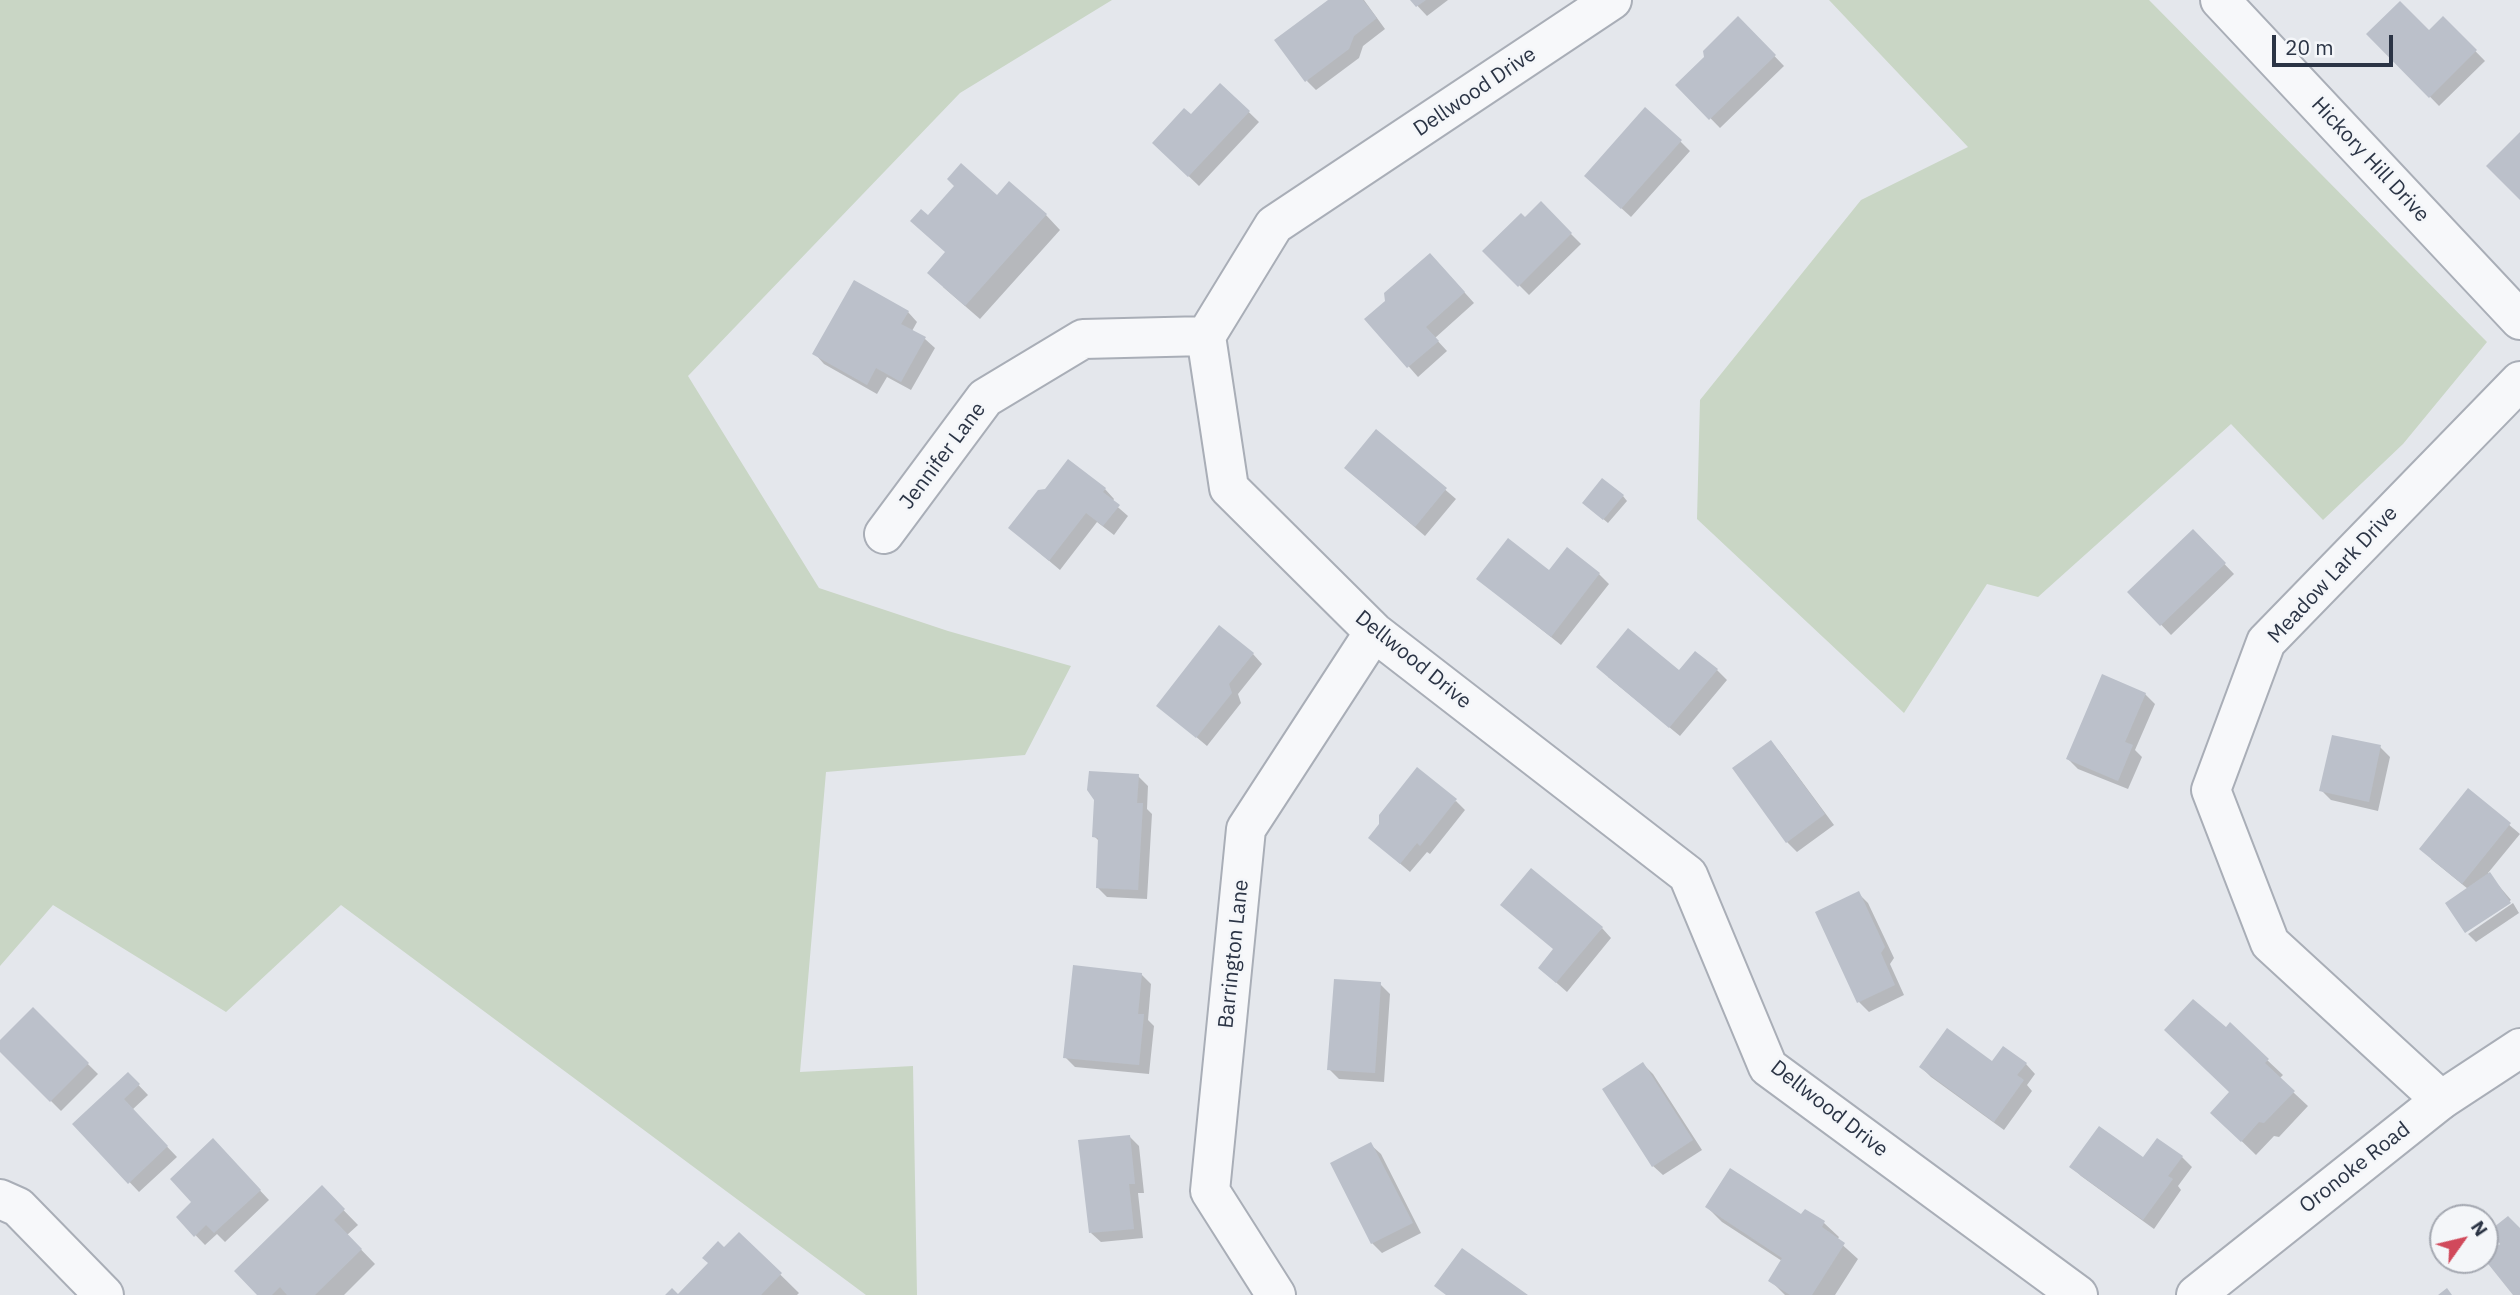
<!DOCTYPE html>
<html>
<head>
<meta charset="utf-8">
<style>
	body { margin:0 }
	#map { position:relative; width:2520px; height:1295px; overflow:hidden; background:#e4e7ec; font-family:"IBM Plex Sans",sans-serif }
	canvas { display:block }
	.north { position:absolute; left:2429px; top:1204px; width:70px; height:70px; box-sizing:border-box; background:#f4f6f9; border:2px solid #a4a8b1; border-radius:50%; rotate:56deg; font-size:19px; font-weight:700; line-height:28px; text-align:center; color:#2b3445 }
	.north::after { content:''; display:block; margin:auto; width:24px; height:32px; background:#d1495b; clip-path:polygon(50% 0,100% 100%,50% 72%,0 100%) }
	.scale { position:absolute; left:2272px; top:35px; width:121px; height:32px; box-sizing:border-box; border:4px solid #2b3445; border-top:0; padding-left:9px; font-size:21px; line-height:24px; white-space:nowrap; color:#2b3445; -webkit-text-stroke:5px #f4f6f9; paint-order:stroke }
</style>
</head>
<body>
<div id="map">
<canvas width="2520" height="1295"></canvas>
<div class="north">N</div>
<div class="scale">20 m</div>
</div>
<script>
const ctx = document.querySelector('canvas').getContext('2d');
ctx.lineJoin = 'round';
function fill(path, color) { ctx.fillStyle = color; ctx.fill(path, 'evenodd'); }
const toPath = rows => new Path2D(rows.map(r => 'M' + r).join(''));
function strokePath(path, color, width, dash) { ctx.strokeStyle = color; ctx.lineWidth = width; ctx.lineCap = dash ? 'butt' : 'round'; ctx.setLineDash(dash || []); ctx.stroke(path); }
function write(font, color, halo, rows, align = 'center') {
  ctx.font = font + ' "IBM Plex Sans",sans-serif'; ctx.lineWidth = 5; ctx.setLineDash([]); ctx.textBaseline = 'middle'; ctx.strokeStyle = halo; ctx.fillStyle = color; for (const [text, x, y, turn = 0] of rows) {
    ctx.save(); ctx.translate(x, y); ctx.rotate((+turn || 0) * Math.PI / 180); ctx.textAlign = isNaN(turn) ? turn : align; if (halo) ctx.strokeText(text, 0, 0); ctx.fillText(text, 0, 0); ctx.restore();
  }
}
fill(toPath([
	[0,0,1112,0,960,93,688,376,819,588,948,631,1071,666,1025,755,826,772,800,1072,913,1066,917,1295,866,1295,341,905,226,1012,53,905,0,966],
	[1829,0,2149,0,2487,342,2403,444,2323,520,2231,424,2038,597,1987,584,1904,713,1697,519,1700,400,1861,200,1968,147]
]), '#c9d6c5');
fill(toPath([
	[1331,0,1364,0,1385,29,1363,46,1359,58,1316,90,1307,81],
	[1412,0,1448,0,1427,16],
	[1738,18,1784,66,1720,128,1678,85,1706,57],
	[2443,18,2485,61,2439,106,2369,34,2429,32],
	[1221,85,1259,122,1199,186,1154,143,1191,117],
	[1680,141,1690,151,1631,217,1596,185],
	[997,197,1046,215,1060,230,980,319,943,287,946,253,929,218],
	[1541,204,1581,244,1529,295,1485,251],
	[1440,265,1474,303,1435,338,1447,351,1418,377,1367,319],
	[908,312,917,322,912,331,925,339,935,348,911,390,887,377,877,394,824,364,815,354],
	[1377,431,1456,499,1425,536,1356,477],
	[1105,489,1114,499,1112,502,1128,516,1114,535,1097,522,1060,570,1010,528],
	[1623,496,1627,501,1608,523,1589,507],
	[2193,531,2234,574,2171,635,2130,592],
	[1549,572,1599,574,1609,584,1561,645,1478,579],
	[1253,654,1262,664,1238,694,1241,703,1207,746,1159,706],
	[1717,670,1727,680,1680,736,1608,677],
	[2145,694,2155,704,2135,750,2142,757,2128,789,2078,769,2068,759],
	[1771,742,1780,752,1834,825,1797,852,1787,842,1734,768],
	[2380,747,2390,757,2378,811,2331,800,2321,790],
	[1138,776,1148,786,1147,809,1152,814,1147,899,1107,897,1097,887,1100,842,1094,836],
	[2469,791,2520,834,2488,873,2511,900,2466,931,2468,889,2431,859],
	[1456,801,1465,810,1430,854,1427,852,1410,872,1370,838],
	[1858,893,1868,903,1894,958,1890,964,1904,995,1869,1012,1859,1002,1817,913],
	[2513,903,2519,913,2476,942,2468,934],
	[1602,928,1611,938,1567,992,1550,977],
	[1141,974,1151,984,1148,1020,1154,1026,1149,1074,1075,1067,1065,1057],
	[1380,984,1390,994,1384,1082,1339,1079,1329,1069],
	[33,1010,98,1074,61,1111,0,1050,0,1043],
	[2230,1025,2283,1075,2279,1079,2308,1106,2279,1137,2274,1136,2256,1155,2227,1127,2231,1092,2226,1029],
	[1993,1063,2026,1064,2035,1074,2027,1085,2032,1091,2004,1130,1931,1077,1921,1067],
	[1643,1064,1653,1074,1702,1150,1663,1175,1653,1166],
	[128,1074,148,1095,132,1110,177,1157,139,1192,74,1124],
	[1129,1136,1139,1146,1144,1193,1138,1193,1143,1238,1101,1242,1091,1233],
	[1371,1145,1381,1154,1421,1233,1382,1253,1372,1243],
	[223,1151,269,1200,225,1242,217,1234,205,1245,178,1217,194,1203],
	[2182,1157,2192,1167,2178,1186,2181,1190,2154,1229,2081,1176,2072,1167],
	[322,1188,358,1225,347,1235,375,1264,344,1295,259,1295],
	[1707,1207,1802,1217,1806,1211,1824,1223,1839,1237,1837,1240,1858,1259,1835,1295,1785,1295,1770,1280,1782,1261,1722,1222],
	[739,1234,799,1293,797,1295,680,1295]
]), '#0003');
fill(toPath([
	[1328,0,1363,0,1377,18,1354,36,1349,49,1305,82,1274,40],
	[1410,0,1426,0,1416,7],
	[2400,1,2429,30,2443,16,2477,50,2429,98,2366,34],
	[1738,16,1776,55,1709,120,1675,85,1704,57,1703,51],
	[1220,83,1250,111,1188,177,1152,143,1184,108,1191,114],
	[1645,107,1682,140,1621,209,1584,176],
	[2520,132,2520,200,2486,166],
	[961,163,997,195,1009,181,1047,214,965,306,927,273,945,252,910,221,921,209,928,215,954,186,947,179],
	[1541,201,1572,233,1518,287,1482,251,1521,213,1525,217],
	[1430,253,1465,292,1426,327,1439,341,1407,368,1364,319,1385,301,1384,293],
	[854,280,909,311,901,324,926,337,901,382,876,368,867,385,812,354],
	[1376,429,1447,488,1415,527,1344,468],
	[1068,459,1106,488,1103,492,1120,505,1103,526,1086,513,1049,561,1008,528,1038,490,1045,489],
	[1602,478,1624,495,1603,520,1582,503],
	[2193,529,2226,563,2160,626,2127,592],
	[1508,538,1549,570,1567,547,1600,573,1551,637,1476,579],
	[1219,625,1254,653,1229,684,1232,693,1196,738,1156,706],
	[1628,628,1679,670,1695,651,1718,669,1669,728,1596,667],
	[2102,674,2146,693,2125,742,2133,745,2118,781,2066,759],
	[2332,735,2381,745,2369,802,2319,791],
	[1771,740,1825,814,1786,843,1732,768],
	[1417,767,1457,799,1420,846,1417,843,1400,864,1368,838,1379,824,1379,815],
	[1089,771,1139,774,1137,803,1143,803,1138,890,1096,888,1098,838,1092,837,1094,800,1087,790],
	[2468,788,2511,823,2462,884,2419,849],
	[1531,868,1603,927,1556,983,1538,968,1553,949,1500,905],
	[2490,872,2511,903,2465,933,2445,903],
	[1859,891,1885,947,1881,953,1895,985,1857,1003,1815,912],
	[1073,965,1142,973,1138,1014,1144,1014,1139,1065,1063,1058],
	[1334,979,1381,982,1375,1073,1327,1070],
	[2193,999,2226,1027,2230,1022,2269,1059,2265,1063,2295,1091,2264,1123,2259,1122,2241,1142,2210,1113,2229,1092,2164,1030],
	[33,1007,89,1063,50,1102,0,1052,0,1040],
	[1947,1028,1992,1061,2003,1046,2027,1063,2017,1075,2024,1080,1994,1122,1919,1067],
	[1643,1062,1693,1140,1652,1167,1602,1089],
	[128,1072,140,1084,124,1099,168,1146,128,1184,72,1124],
	[2099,1126,2143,1157,2157,1138,2183,1156,2168,1176,2173,1179,2143,1220,2069,1167],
	[1130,1135,1135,1184,1129,1184,1134,1229,1089,1233,1078,1140],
	[213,1138,261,1190,214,1233,206,1225,194,1237,176,1217,191,1202,170,1179],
	[1371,1142,1413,1223,1371,1244,1330,1163],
	[1730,1168,1801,1214,1805,1209,1825,1221,1822,1227,1845,1243,1812,1295,1790,1295,1768,1281,1782,1258,1705,1207],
	[322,1185,345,1209,334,1220,362,1249,315,1295,287,1295,280,1287,272,1295,257,1295,234,1271],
	[2508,1216,2520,1228,2520,1295,2513,1295,2485,1260,2485,1256,2500,1244,2489,1231],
	[739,1232,782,1273,761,1295,665,1295,672,1288,678,1294,708,1263,702,1258,718,1241,724,1247],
	[1462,1248,1528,1295,1446,1295,1434,1286],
	[2447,1288,2452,1295,2438,1295]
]), '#bbc0ca');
const minor = toPath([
	[1612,0,1274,225,1206,336,1229,488,1374,632,1688,875,1768,1067,2078,1295],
	[2220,0,2520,320],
	[884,534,985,398,1083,339,1206,336],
	[2441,1100,2270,943,2211,790,2266,642,2520,381],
	[0,1199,18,1207,104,1295],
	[1276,1295,1210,1191,1246,829,1374,632]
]);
const tertiary = toPath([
	[2196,1295,2441,1100,2520,1048]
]);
strokePath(minor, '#a9aeb7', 42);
strokePath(tertiary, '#a9aeb7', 42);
strokePath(minor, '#f7f8fa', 38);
strokePath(tertiary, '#f7f8fa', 38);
write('21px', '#2b3445', '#f4f6f9', [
	["Dellwood Drive",1475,92,-34],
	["Hickory Hill Drive",2370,160,47],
	["Jennifer Lane",943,456,-53],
	["Meadow Lark Drive",2333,575,-47],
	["Dellwood Drive",1413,660,39],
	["Barrington Lane",1234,954,-84],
	["Dellwood Drive",1829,1109,38],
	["Oronoke Road",2355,1168,-38]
]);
</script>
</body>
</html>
